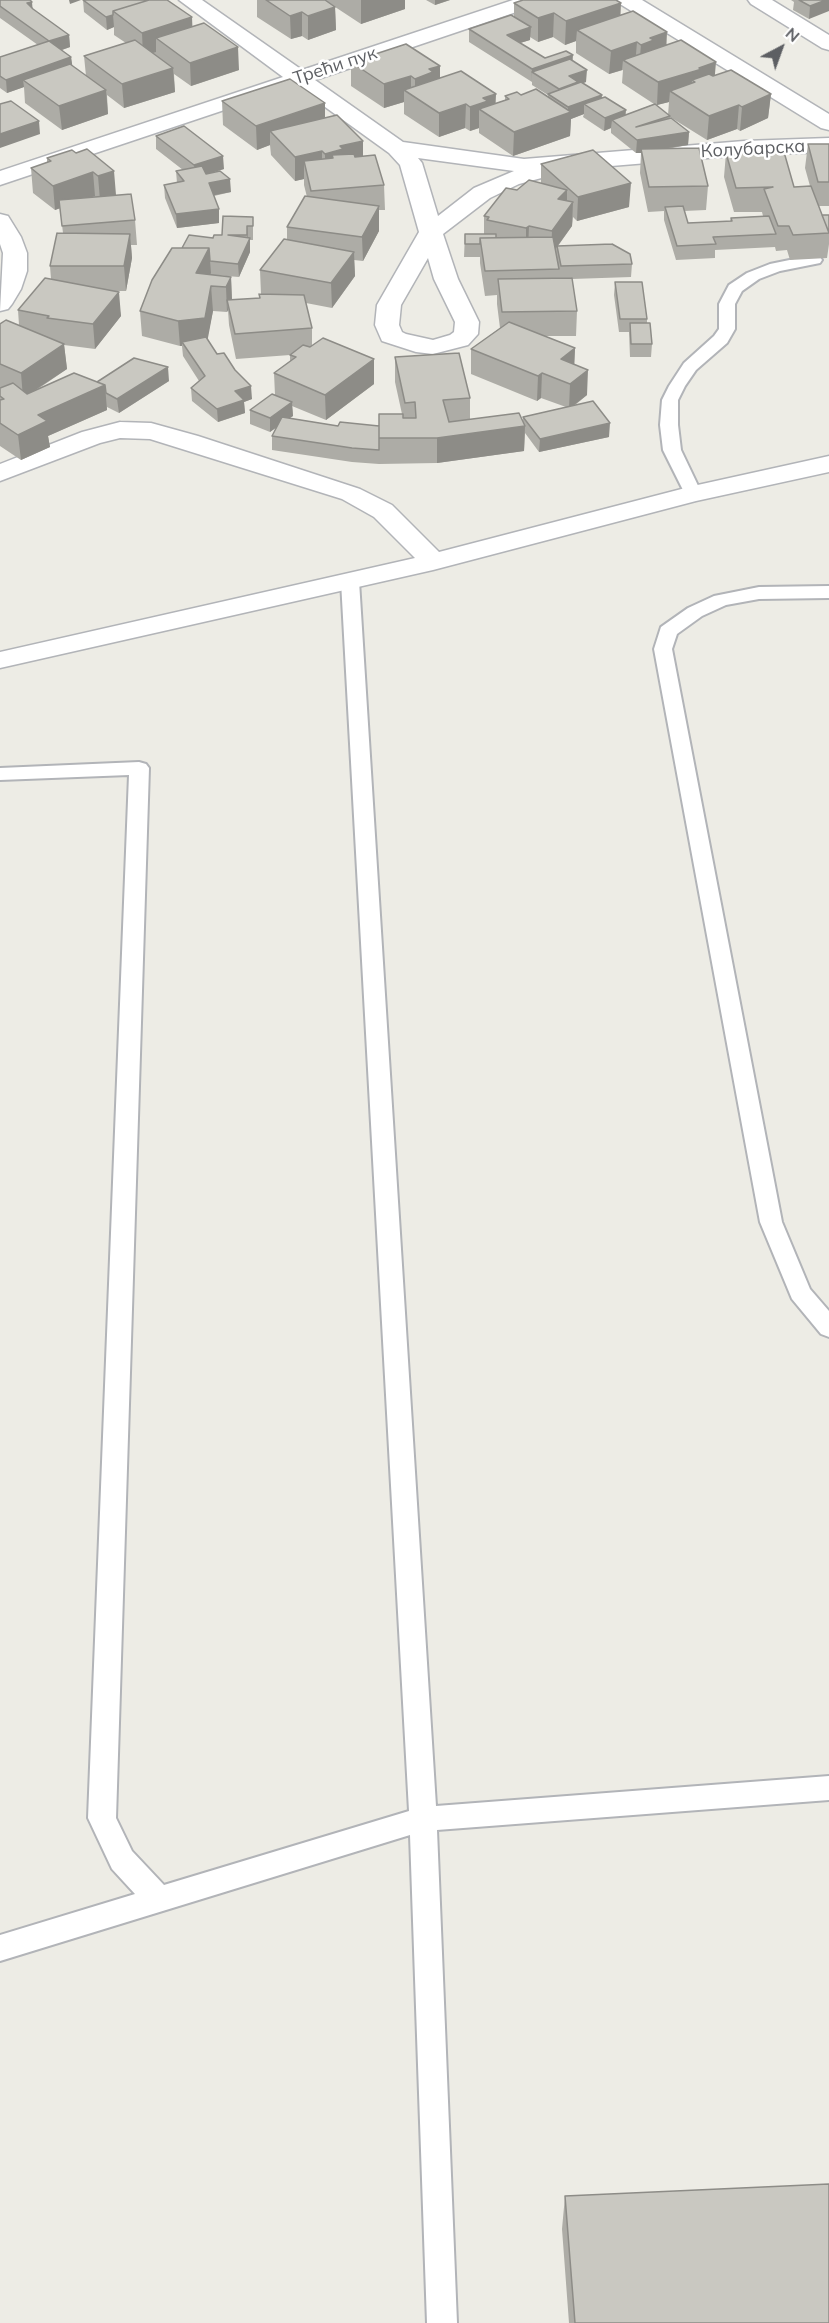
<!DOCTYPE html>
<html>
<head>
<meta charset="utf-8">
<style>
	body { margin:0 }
	#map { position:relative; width:829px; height:2323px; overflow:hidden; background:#edece5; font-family:Mulish,sans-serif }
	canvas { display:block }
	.north { position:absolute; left:751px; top:18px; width:60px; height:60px; -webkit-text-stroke:4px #fff; paint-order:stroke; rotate:41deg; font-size:16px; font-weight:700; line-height:24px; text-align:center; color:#5d5f63 }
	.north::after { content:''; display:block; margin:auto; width:21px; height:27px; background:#5d5f63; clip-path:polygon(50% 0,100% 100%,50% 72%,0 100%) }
</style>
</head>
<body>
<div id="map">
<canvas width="829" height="2323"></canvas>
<div class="north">N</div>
</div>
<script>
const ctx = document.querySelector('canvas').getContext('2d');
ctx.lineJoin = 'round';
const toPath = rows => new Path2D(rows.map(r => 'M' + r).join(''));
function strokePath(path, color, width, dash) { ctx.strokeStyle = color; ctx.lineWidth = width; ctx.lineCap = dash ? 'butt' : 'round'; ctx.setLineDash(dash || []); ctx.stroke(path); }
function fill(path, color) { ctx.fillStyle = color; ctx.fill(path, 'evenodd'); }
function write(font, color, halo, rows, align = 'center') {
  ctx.font = font + ' Mulish,sans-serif'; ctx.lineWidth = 5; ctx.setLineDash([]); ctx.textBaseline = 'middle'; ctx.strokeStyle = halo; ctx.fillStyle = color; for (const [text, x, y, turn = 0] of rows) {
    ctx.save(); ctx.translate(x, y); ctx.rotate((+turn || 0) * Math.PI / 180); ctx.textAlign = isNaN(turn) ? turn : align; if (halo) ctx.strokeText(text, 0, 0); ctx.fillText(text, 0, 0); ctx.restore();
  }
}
const service = toPath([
	[814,255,820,257,822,260,820,263,780,271,759,279,742,291,735,304,735,329,727,343,696,370,685,386,678,400,678,425,681,450,702,494,699,498,693,499,687,498,663,450,660,425,662,400,669,386,684,363,714,336,719,329,719,304,729,285,747,273,770,264,814,255],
	[350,576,356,577,359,581,436,1806,829,1776,829,1800,437,1830,457,2323,427,2323,410,1835,0,1961,0,1935,135,1894,112,1869,88,1818,129,775,0,780,0,768,139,762,146,764,149,768,116,1818,132,1851,164,1885,409,1811,341,581,344,577,350,576],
	[829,586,829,598,759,599,726,605,702,616,677,634,672,649,782,1222,810,1289,829,1311,829,1337,821,1334,792,1299,760,1222,654,649,661,627,688,608,714,596,759,587,829,586]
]);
const minor = toPath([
	[179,0,202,0,302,70,513,0,543,0,540,4,315,80,403,142,524,159,744,141,829,138,829,152,744,155,575,169,519,184,490,198,443,234,458,279,479,322,478,334,468,345,433,354,416,352,382,341,375,325,377,305,419,232,400,165,389,153,296,86,0,185,0,171,283,77,179,0],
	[418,158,514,171,474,188,438,216,422,163,418,158],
	[428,258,434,279,455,322,454,332,450,335,433,340,406,334,402,332,399,325,401,305,428,258],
	[617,0,642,0,829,114,829,130,821,128,620,4,617,0],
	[748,0,772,0,829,35,829,50,822,48,751,4,748,0],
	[0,214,8,216,21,237,27,253,27,271,21,289,12,304,8,309,0,311,3,253,0,244,0,214],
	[120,422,151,423,198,436,360,489,392,505,439,552,693,486,829,456,829,472,696,501,433,570,0,668,0,652,415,558,374,517,342,499,150,439,120,438,100,443,0,481,0,464,82,432,120,422]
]);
strokePath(service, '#b2b4b8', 4);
strokePath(minor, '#b2b4b8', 3);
fill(service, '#fff');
fill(minor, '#fff');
fill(toPath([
	[0,0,33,9,69,35,70,47,62,50,71,57,72,66,86,76,84,56,126,43,114,35,114,27,107,30,84,12,83,0,192,26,239,70,191,86,174,74,175,92,124,108,107,95,108,114,62,130,25,103,24,87,7,93,0,88,0,57,38,45,0,18],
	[257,0,325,0,335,7,336,30,308,40,302,36,291,39,257,17],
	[326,0,405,0,405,9,361,24,326,1],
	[426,0,450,0,435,5],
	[791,0,829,0,809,19,793,10,794,2],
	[514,3,621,15,715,75,771,94,768,118,740,131,737,129,707,140,670,117,670,118,689,132,688,145,667,149,708,186,706,210,684,211,688,223,730,221,731,218,763,216,762,212,734,212,724,177,726,153,794,187,810,186,805,168,808,144,829,144,829,206,819,206,822,215,829,215,829,244,827,258,790,260,787,250,776,251,775,247,715,250,715,258,676,260,664,220,664,211,648,212,640,173,641,153,636,153,611,133,611,128,604,131,583,117,584,114,571,119,570,136,513,156,479,133,479,128,470,131,465,128,439,137,404,114,404,102,384,108,351,86,351,62,440,78,496,103,505,100,505,96,521,95,548,97,548,95,532,85,532,82,469,42,469,29,514,16],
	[530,37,538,42,553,37,565,45,576,41,576,53,609,74,623,70,622,83,654,104,625,115,583,83,586,82,572,61,545,58,520,43,530,40],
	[669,102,668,115,657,105],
	[222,101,325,118,363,156,384,185,385,210,379,210,379,231,363,261,354,260,355,276,332,308,306,303,312,328,312,346,374,359,374,384,326,420,292,406,293,416,289,418,338,426,379,426,402,414,395,382,395,357,470,398,470,419,523,422,523,417,566,407,541,398,537,401,471,374,471,349,500,328,497,304,497,295,485,296,480,263,480,257,464,257,465,234,484,234,484,216,517,190,541,183,541,164,629,207,577,221,573,217,572,226,558,246,632,264,631,277,572,279,577,311,576,336,545,336,575,348,574,364,587,395,574,406,609,437,539,452,525,433,524,451,437,463,379,464,352,462,272,450,272,436,276,427,270,432,250,424,250,410,275,395,274,373,290,361,290,355,236,359,229,325,228,310,227,312,213,311,207,339,217,354,252,399,244,402,245,413,218,422,192,401,191,388,199,381,183,356,182,346,180,346,142,336,140,311,182,248,222,235,253,217,253,240,250,240,250,252,239,277,214,275,231,277,232,300,260,298,259,294,261,294,260,270,287,239,287,227,307,197,304,185,304,179,295,181,271,155,270,145,257,150,223,125],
	[156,136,224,169,213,172,231,192,214,196,219,223,177,228,165,198,164,185,177,183,176,171,183,170,156,149],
	[76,153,116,195,113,196,135,220,137,245,131,245,132,258,126,291,116,291,121,316,95,349,64,345,67,369,35,391,97,382,169,381,119,413,107,407,107,410,48,436,50,447,21,460,0,446,0,388,1,388,0,387,0,324,19,325,18,310,51,279,50,266,63,233,60,208,55,210,33,193,31,168,47,163,47,158],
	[615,282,647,319,647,323,652,344,651,357,630,357,629,332,619,332,614,295],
	[565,2196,829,2323,569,2323,562,2229]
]), '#adaca6');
fill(toPath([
	[69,0,81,0,70,4],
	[361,0,405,0,405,9,361,24],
	[435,0,450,0,435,5],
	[826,0,829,0,829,11,809,19,810,6],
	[32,2,33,14,27,3],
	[621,3,620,27,577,30,576,41,565,45,566,21],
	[335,7,336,30,308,40,308,16],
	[302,12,302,36,291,39,290,16],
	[554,13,553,37,538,42,538,18],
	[113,15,114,27,107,30,106,17],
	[192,17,193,41,156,38,156,52,143,56,142,33],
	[531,27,530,40,507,47,507,35],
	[667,32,666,55,639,68,641,45,650,38],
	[69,35,70,47,50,54,49,41],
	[637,42,635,66,623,60,622,70,609,74,611,51],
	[238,47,239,70,191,86,190,63],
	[573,55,572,68,532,72,531,82,532,69],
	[71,57,73,70,23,80,24,87,7,93,6,80],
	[716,62,714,85,695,82,692,80,691,96,670,91,669,102,657,105,658,82],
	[440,66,440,89,415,97,415,79,429,69],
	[173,68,175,92,124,108,122,84],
	[587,70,586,82,578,85,578,95,558,101,559,89,569,76],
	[411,76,411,94,404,90,404,102,384,108,384,84],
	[106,90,108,114,62,130,59,106],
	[496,94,495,118,479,109,479,128,470,131,470,107,483,98],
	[771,94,768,118,740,131,742,107],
	[602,95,601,108,584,104,584,114,571,119,570,136,513,156,514,132,568,113,568,107],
	[325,103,325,127,270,131,270,145,257,150,256,126],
	[466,104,465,128,439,137,439,113],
	[739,105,737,129,707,140,709,116],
	[626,110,625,123,612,120,611,128,604,131,605,118],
	[39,121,40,134,0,148,0,134],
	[689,132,688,145,642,152,641,149,641,153,636,153,637,140],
	[363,141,363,165,332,155,333,176,325,178,325,154,340,146],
	[322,151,322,175,304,161,304,179,295,181,295,157],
	[223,156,224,169,195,178,194,165],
	[114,171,116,195,100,200,98,176],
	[93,172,95,196,55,210,53,186],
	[230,179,231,192,210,196,209,183],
	[631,183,629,207,577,221,578,197],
	[567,190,567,211,573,202,572,226,551,255,552,231,558,199],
	[379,206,379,231,363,261,362,237],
	[219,209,219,223,177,228,176,214],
	[247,226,248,243,250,238,250,252,239,277,238,264,247,244],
	[529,226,528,250,526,253,526,228],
	[130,234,132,258,126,291,124,266],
	[209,248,211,273,198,298,196,273],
	[354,252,355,276,332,308,331,283],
	[231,277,232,301,227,300,228,310,227,312,226,287],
	[211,286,213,311,207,343,182,342,182,346,180,346,178,321],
	[119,292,121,316,95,349,93,324],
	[64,344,67,369,23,398,21,373],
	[575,348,574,373,561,359],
	[374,359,374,384,326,420,325,395],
	[168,367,169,381,119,413,117,399],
	[588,370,587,395,569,409,570,384],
	[542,373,541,398,537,401,538,376],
	[105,385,107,410,48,436,50,447,21,460,18,435,38,415],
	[251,386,252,399,244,402,245,413,218,422,217,409,235,391],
	[292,402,293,416,270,432,270,418],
	[610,423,609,437,539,452,540,439],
	[525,426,524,451,437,463,437,438]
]), '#8d8c87');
const building = toPath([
	[0,0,30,0,32,2,27,3,33,9,69,35,49,41,0,6,0,0],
	[83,0,149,0,113,11,113,15,106,17,83,0],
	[149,0,167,0,192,17,142,33,113,11,149,0],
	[266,0,325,0,335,7,308,16,302,12,290,16,266,0],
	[523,0,616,0,621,3,566,21,554,13,538,18,514,3,523,0],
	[799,0,826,0,810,6,799,0],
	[633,11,667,32,650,38,654,40,641,45,637,42,611,51,577,30,633,11],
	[511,15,531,27,507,35,545,58,566,51,573,55,532,69,469,29,511,15],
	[204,23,238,47,190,63,156,38,204,23],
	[135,40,173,68,122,84,84,56,135,40],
	[681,40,716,62,699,68,702,69,658,82,623,60,681,40],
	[49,41,71,57,6,80,0,76,0,57,49,41],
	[406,44,440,66,429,69,433,72,415,79,411,76,384,84,351,62,406,44],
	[570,59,587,70,569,76,578,82,559,89,532,72,570,59],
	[70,64,106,90,59,106,23,80,70,64],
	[731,70,771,94,742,107,739,105,709,116,670,91,695,82,692,80,709,74,713,76,731,70],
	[461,71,496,94,483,98,488,101,470,107,466,104,439,113,404,90,461,71],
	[290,79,325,103,256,126,222,101,290,79],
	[581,82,602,95,568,107,548,94,581,82],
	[536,89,571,112,514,132,479,109,509,99,505,96,517,92,521,95,536,89],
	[605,97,626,110,605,118,584,104,605,97],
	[11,101,39,121,0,134,0,104,11,101],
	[655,104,670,116,636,127,671,118,689,132,637,140,612,120,655,104],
	[337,115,363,141,340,146,343,149,325,154,322,151,295,157,270,131,337,115],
	[184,126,223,156,194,165,156,136,184,126],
	[808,144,829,144,829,182,818,182,808,144],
	[699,148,708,186,649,187,641,149,699,148],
	[87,149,114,171,98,176,93,172,53,186,31,168,51,161,47,158,72,150,76,153,87,149],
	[593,150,631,183,578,197,541,164,593,150],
	[784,152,794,187,811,186,829,233,793,235,789,226,778,226,764,189,773,187,736,188,726,153,784,152],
	[354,154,355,157,375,155,384,185,311,191,304,161,333,158,332,155,354,154],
	[202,166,206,174,220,171,230,179,209,183,219,209,176,214,164,185,184,181,176,171,202,166],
	[529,180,567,190,558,199,573,202,552,231,529,226,526,228,487,220,489,217,484,216,506,188,517,190,529,180],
	[131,194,135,220,62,226,59,200,131,194],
	[305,196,379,206,362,237,287,227,305,196],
	[683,206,688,223,732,221,731,218,769,216,776,234,713,237,716,244,677,246,665,207,683,206],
	[822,215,829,215,829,230,828,230,822,215],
	[223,216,253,217,253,226,247,226,247,235,228,235,250,238,238,264,210,261,209,248,182,248,189,235,213,238,214,235,222,235,223,216],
	[57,233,130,234,124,266,50,266,57,233],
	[465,234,496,234,496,238,480,238,480,244,465,244,465,234],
	[553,237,559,269,485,271,480,238,553,237],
	[284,239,354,252,331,283,260,270,284,239],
	[612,244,630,254,632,264,561,266,557,246,612,244],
	[172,248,209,248,196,273,231,277,226,287,211,286,205,318,178,321,140,311,152,280,172,248],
	[45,278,119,292,93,324,47,318,49,316,18,310,45,278],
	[572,278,577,311,502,312,498,279,572,278],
	[615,282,642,282,647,319,620,319,615,282],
	[259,294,304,295,312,328,235,334,227,300,260,298,259,294],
	[6,320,64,344,21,373,0,364,0,324,6,320],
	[509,322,575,348,561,359,588,370,570,384,542,373,538,376,471,349,509,322],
	[630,323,650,323,652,344,631,344,630,323],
	[206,337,217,354,224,353,235,370,251,386,235,391,244,400,217,409,191,388,205,376,182,342,206,337],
	[323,338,374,359,325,395,274,373,296,357,290,355,303,345,310,347,323,338],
	[459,353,470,398,443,400,449,422,519,413,525,426,437,438,379,438,379,414,403,414,403,418,416,418,415,402,405,403,395,357,459,353],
	[134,358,168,367,117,399,106,393,105,385,97,382,134,358],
	[74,373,105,385,38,415,47,421,18,435,0,423,0,400,4,399,0,396,0,388,13,383,27,394,74,373],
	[272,394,292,402,270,418,250,410,272,394],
	[593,401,610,423,540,439,523,417,593,401],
	[282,417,338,426,340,422,379,426,379,450,352,448,272,436,282,417],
	[829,2184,829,2323,575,2323,565,2196,829,2184]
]);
fill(building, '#c9c8c1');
strokePath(building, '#8d8c87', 1.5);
write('18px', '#5d5f63', '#fff', [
	["Трећи пук",335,66,-18],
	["Колубарска",753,149,-3]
]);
</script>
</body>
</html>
